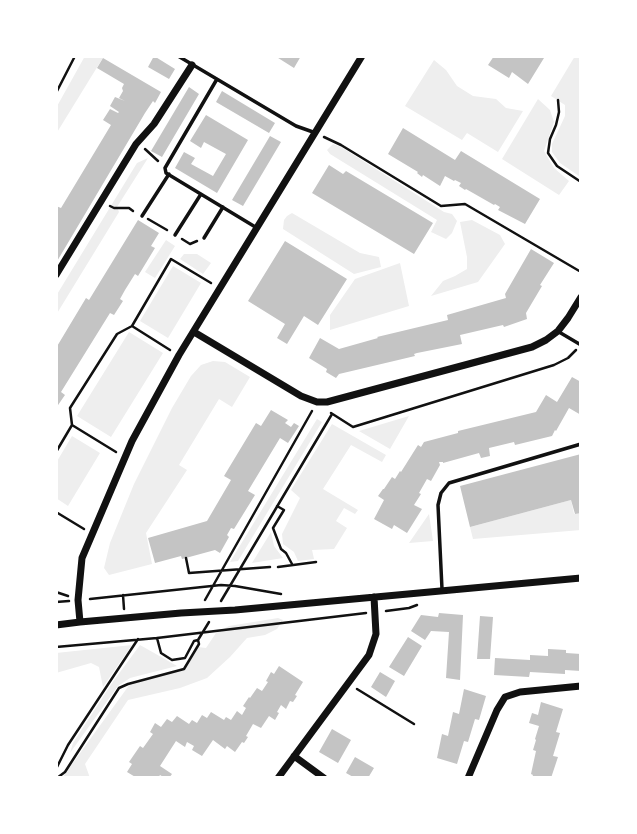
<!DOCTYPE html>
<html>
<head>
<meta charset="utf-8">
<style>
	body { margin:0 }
	#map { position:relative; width:637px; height:834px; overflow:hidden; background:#fff; font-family:Bitter,serif }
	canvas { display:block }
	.frame { position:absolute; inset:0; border:58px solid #fff; pointer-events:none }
</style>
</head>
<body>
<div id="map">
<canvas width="637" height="834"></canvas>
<div class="frame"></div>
</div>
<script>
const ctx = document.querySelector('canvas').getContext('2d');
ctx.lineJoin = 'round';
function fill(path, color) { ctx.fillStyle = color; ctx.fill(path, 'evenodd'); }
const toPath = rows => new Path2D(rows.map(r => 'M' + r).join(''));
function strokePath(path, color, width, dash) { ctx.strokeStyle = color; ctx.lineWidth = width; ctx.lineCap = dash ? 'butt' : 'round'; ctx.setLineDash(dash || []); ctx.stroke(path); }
fill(toPath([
	[85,56,104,56,56,134,56,108],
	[575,56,581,56,581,172,579,176,560,163,552,152,552,144,565,116,565,105,551,96],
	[434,60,446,70,457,86,473,96,496,99,506,108,523,111,498,152,467,133,462,140,405,106],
	[538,99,550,110,554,122,544,151,554,168,569,181,559,195,502,159],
	[333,144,341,147,444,212,452,214,457,221,452,233,446,239,431,232,437,220,330,154,327,150],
	[148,158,117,207,119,212,56,315,56,296,137,163],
	[292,213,360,253,379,257,381,267,354,274,283,229,284,220,287,216],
	[472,220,500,235,505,244,478,282,431,296,443,281,455,276,467,269,467,257,460,222],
	[166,240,175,246,155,278,145,272],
	[184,254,197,254,211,263,203,274,180,259],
	[400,263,409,306,330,330,330,315,355,279],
	[173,266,201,283,168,338,140,321],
	[129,332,163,353,111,437,77,416],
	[213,361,225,362,250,377,232,407,219,399,179,465,187,470,146,533,152,564,109,575,104,568,110,543,134,484,172,408,191,376,201,365],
	[409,416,390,449,359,431],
	[317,419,322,422,238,561,230,562],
	[332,424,386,455,382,462,351,445,323,489,358,510,355,514,344,508,336,521,347,528,334,549,312,550,314,559,298,561,294,552,283,544,282,534,300,498,291,490],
	[72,436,100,453,68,506,56,498,56,463],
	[571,500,574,514,581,513,581,530,473,539,470,527],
	[429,514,433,541,409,543],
	[271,532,274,546,283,558,252,563],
	[278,618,283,620,277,629,265,635,247,638,230,657,207,678,180,688,128,700,85,764,90,778,62,778,130,684,183,670,198,647,206,648,216,633,229,626],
	[132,645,103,687,99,667,91,663,56,673,56,653],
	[140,645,177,666,130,678,118,686,70,753,73,743,112,683]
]), '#eee');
fill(toPath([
	[154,56,175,69,169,79,148,67],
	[275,56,301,56,294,68],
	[494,56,541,56,544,58,528,84,512,72,509,78,488,65],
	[103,58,161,92,155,103,153,101,145,113,56,263,56,206,61,208,111,125,103,120,110,109,118,113,119,112,110,106,115,97,125,101,119,98,123,91,122,88,124,84,97,68],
	[189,87,199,94,162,157,151,151],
	[222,91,275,123,269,133,216,102],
	[206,115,248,140,217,193,175,168,184,152,195,158,191,164,213,176,226,154,204,142,201,148,190,141],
	[403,128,455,160,461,151,540,199,525,224,498,210,500,207,495,204,494,205,466,189,465,190,459,186,461,183,455,180,454,181,445,176,440,186,423,175,422,177,417,173,418,172,388,154],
	[270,136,281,142,243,206,232,200],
	[329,165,343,174,346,171,433,223,414,254,312,193],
	[138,220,159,233,151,246,155,248,138,276,135,274,125,290,120,299,123,301,114,315,110,313,61,392,65,395,56,408,56,348,86,298,89,300],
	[285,241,347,279,318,325,304,316,287,344,277,338,285,324,248,301],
	[531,249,554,263,540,285,542,286,526,313,527,319,504,327,503,325,460,335,462,344,417,353,414,354,415,356,394,361,339,374,336,378,326,372,327,369,309,358,320,338,339,349,378,338,377,337,448,320,447,315,506,298,505,294],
	[572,377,581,382,581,415,569,408,556,431,555,430,552,436,515,445,514,442,489,448,490,456,481,458,479,453,443,463,443,462,439,462,440,465,431,481,427,479,419,493,421,494,414,505,422,509,407,533,394,525,392,529,374,519,384,500,378,496,383,489,384,489,392,477,395,479,400,471,401,472,418,445,421,447,424,442,458,433,458,431,536,412,546,395,557,402],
	[271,410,288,420,285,423,291,427,294,423,299,426,288,443,280,438,248,491,255,495,234,529,231,528,227,535,229,537,220,553,215,550,182,559,181,556,155,563,148,538,207,521,231,480,224,476,256,423,261,426],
	[581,454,581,513,575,514,571,500,470,527,460,486],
	[439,613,463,615,460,680,446,678,449,632,431,631,425,640,411,631,421,615,438,617],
	[480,616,493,617,490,659,477,659],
	[408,637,422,646,404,676,389,667],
	[548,649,566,650,566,653,581,654,581,671,565,670,565,674,530,672,529,677,494,675,495,658,530,660,530,655,548,656],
	[279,666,303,682,295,695,297,696,293,702,290,701,286,709,281,705,277,712,279,713,275,720,269,716,261,728,253,724,246,736,248,737,244,743,242,742,235,752,227,746,225,749,213,740,202,756,192,750,194,746,187,742,185,747,176,741,160,766,172,774,169,778,165,778,160,775,158,778,137,778,127,772,132,764,129,762,140,746,143,748,153,734,150,732,155,723,161,727,167,719,172,722,177,716,189,724,192,720,197,723,202,715,207,718,211,712,224,720,226,717,231,720,237,711,242,715,246,708,243,706,249,697,250,698,257,688,262,691,268,682,266,681,271,672,274,674],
	[380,672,395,681,386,697,371,687],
	[464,689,486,696,479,720,475,719,468,742,464,741,457,764,437,758,442,734,448,736,453,712,459,714],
	[541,702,563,709,556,732,560,733,553,756,558,757,551,778,532,778,533,775,531,774,536,751,533,750,536,740,535,739,539,726,529,723,532,713,538,715],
	[332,729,351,740,338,763,319,752],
	[355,757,374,768,368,778,355,778,346,773]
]), '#c4c4c4');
strokePath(toPath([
	[56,93,75,56],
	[558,100,559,112,556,125,550,139,548,153,557,166,581,182],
	[324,137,341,145,441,206,465,204,581,272],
	[145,149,158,161],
	[110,206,114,208,129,208,133,211],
	[148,219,167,230],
	[182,239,190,244,197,241],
	[132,326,170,350],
	[331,413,353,427,554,365,568,358,576,350],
	[72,425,116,452],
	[56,452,72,425,70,408,117,334,132,326,171,259,211,283],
	[277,506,284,510,273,528,281,549,286,553,292,564],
	[56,512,84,529],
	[186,558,189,573,270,567],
	[278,567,316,562],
	[56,592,68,596],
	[123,595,124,609],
	[90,599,221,585,235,586,281,594],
	[205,600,312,411],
	[221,601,332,414],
	[56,602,69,601],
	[386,611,409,608,417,605],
	[157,638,161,653,172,660,185,658,194,641,198,640],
	[56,647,157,638,366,613],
	[357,689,414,724],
	[56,769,68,745,138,639],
	[57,778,65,772,119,688,128,684,184,669,199,644,198,640,209,622]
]), '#111', 2.5);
strokePath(toPath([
	[178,56,296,126,313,132],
	[217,79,165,168,166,173,257,228],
	[142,216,169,174],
	[175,235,201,194],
	[204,238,223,207],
	[559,332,581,345],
	[442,589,438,505,441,493,449,483,581,444]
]), '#111', 3.5);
strokePath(toPath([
	[56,275,136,144,154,124,192,65],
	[194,332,301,396,317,402,327,402,532,347,546,340,558,331,568,318,581,297],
	[80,622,78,600,82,558,132,441,179,355,362,56],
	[56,625,80,622,181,613,235,610,581,578],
	[294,756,324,778],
	[278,778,369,655,376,634,374,597],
	[468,778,497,710,505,697,520,692,581,686]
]), '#111', 7);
</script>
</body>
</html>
